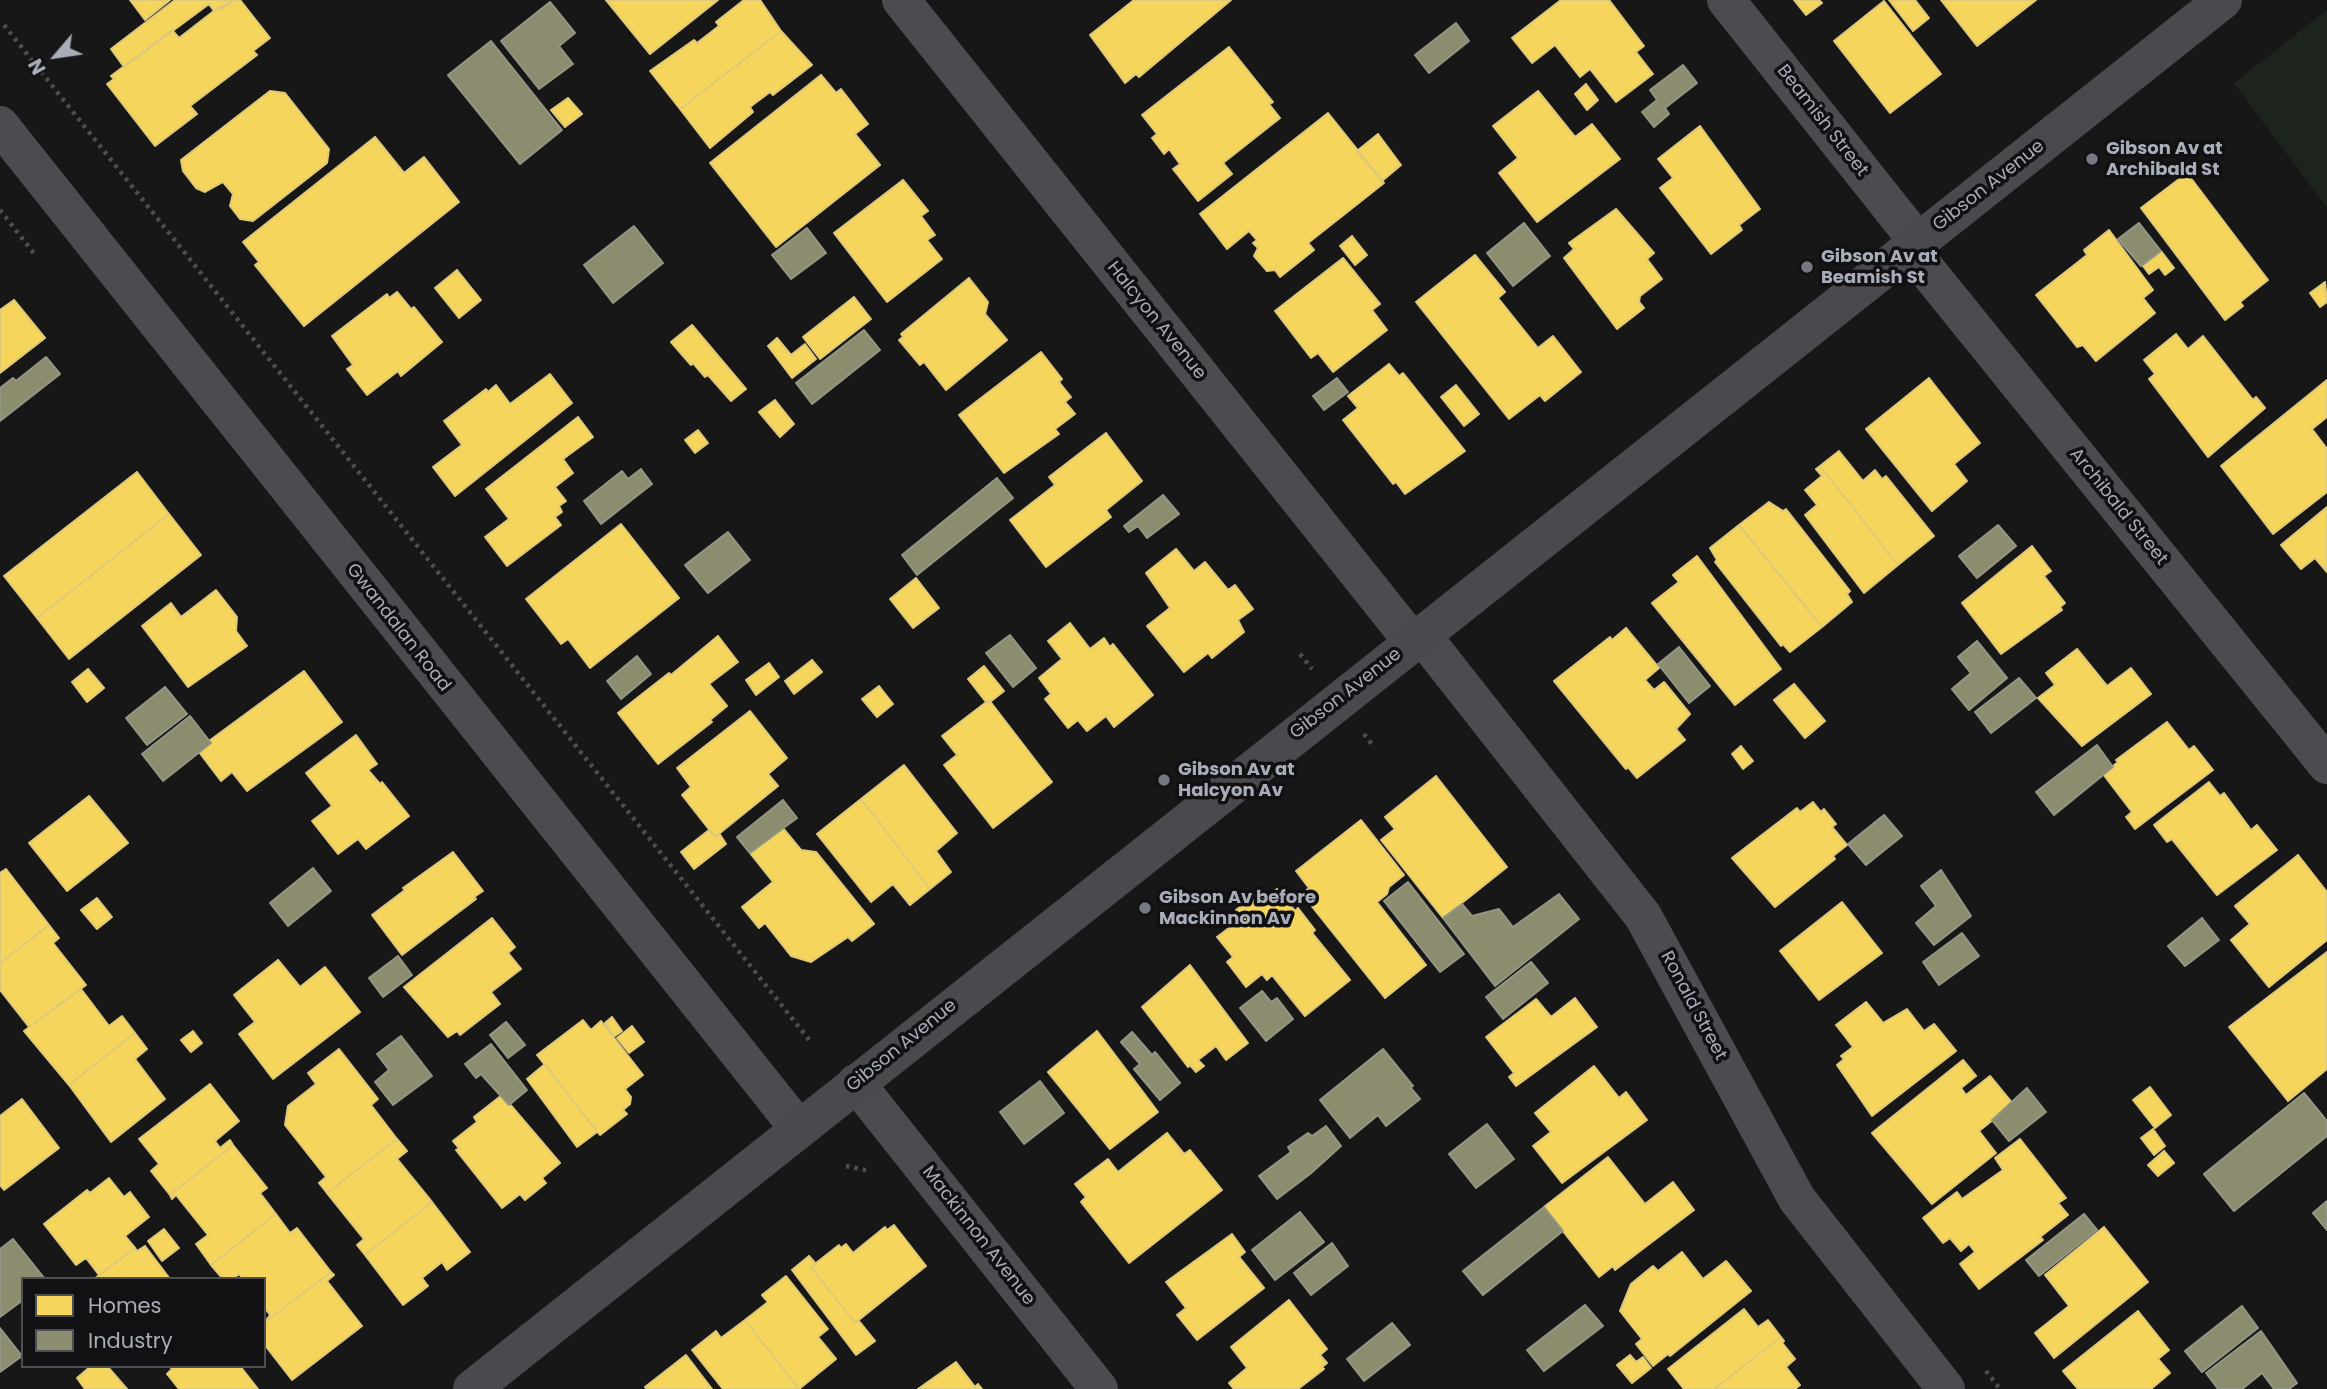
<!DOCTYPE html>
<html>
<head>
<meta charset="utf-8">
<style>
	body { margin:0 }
	#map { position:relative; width:2327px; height:1389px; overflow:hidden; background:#171717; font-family:Poppins,sans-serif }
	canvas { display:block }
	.legend { position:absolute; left:21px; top:1277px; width:245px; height:91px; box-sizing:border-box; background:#111113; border:2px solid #4d4f55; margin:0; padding:9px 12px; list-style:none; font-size:21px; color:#a8adb8 }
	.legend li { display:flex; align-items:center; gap:14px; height:35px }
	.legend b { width:35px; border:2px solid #4d4f55 }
	.north { position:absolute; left:21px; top:21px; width:70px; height:70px; -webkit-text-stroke:5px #111113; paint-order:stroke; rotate:241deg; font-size:19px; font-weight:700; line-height:28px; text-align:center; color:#a8adb8 }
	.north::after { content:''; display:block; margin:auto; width:24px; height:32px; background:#a8adb8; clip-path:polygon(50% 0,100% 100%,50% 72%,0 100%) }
</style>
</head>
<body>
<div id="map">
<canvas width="2327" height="1389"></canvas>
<ul class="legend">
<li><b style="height:19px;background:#f6d55c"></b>Homes</li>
<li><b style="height:19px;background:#8c8c6e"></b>Industry</li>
</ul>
<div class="north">N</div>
</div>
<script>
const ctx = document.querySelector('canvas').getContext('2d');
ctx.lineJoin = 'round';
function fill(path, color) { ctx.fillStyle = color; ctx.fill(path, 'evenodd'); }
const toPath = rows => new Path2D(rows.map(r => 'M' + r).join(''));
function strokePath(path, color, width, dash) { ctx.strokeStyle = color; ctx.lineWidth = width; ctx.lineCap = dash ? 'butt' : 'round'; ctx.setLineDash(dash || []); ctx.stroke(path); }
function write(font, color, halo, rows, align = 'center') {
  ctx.font = font + ' Poppins,sans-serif'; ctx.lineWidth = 7; ctx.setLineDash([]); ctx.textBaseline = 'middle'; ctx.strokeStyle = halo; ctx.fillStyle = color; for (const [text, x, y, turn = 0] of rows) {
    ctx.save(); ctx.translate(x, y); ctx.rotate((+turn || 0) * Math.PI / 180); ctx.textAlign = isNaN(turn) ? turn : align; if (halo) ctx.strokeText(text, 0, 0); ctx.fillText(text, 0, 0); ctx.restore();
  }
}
fill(toPath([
	[2327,10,2327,208,2234,83]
]), '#1d241e');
const homes = toPath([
	[130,0,170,0,145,20,130,0],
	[175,0,234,0,214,11,209,4,124,67,111,49,175,0],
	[234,0,240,0,270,38,253,51,257,55,190,106,197,114,155,146,107,84,114,79,111,76,172,30,179,38,219,7,221,9,234,0],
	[606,0,718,0,650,54,606,0],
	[744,0,760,0,781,31,680,109,650,71,694,40,697,43,719,26,716,22,744,0],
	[1134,0,1231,0,1139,77,1136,74,1125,83,1090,35,1134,0],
	[1561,0,1609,0,1644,46,1636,52,1653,74,1616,102,1590,69,1580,77,1555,45,1532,63,1512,38,1561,0],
	[1794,0,1819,0,1822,3,1806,15,1794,0],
	[1889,0,1915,0,1929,18,1913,31,1889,0],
	[1941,0,2036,0,1977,46,1941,0],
	[1884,1,1941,74,1890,113,1834,41,1884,1],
	[781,31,812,65,773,95,770,92,750,107,753,112,710,148,680,109,781,31],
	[1229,47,1273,102,1269,104,1280,118,1223,163,1232,174,1198,201,1173,169,1180,164,1169,149,1164,154,1152,138,1157,134,1142,115,1229,47],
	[821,75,836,93,841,89,868,124,855,134,880,165,776,247,710,163,821,75],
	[1586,84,1598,100,1587,110,1575,94,1586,84],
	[270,91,285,93,329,149,327,163,253,221,240,219,230,206,233,194,223,182,205,192,196,188,183,171,181,160,270,91],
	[1538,91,1575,137,1592,124,1620,159,1537,222,1499,173,1518,158,1493,126,1538,91],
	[568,98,582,114,565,127,551,110,568,98],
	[1328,113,1384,183,1308,243,1314,250,1280,277,1275,270,1267,271,1254,256,1258,248,1253,243,1257,240,1249,231,1227,249,1200,214,1328,113],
	[1700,126,1760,209,1739,225,1742,230,1711,254,1660,188,1673,178,1658,159,1700,126],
	[1378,134,1401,165,1382,181,1357,151,1378,134],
	[375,137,404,173,424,157,459,202,304,326,255,265,259,262,243,242,375,137],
	[2187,173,2268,280,2240,302,2243,306,2225,320,2141,208,2187,173],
	[903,180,928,211,921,216,935,235,927,240,942,259,887,302,834,233,903,180],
	[1616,209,1654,253,1647,259,1662,279,1640,296,1639,302,1644,308,1617,329,1564,258,1574,249,1569,243,1616,209],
	[2109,230,2153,290,2143,298,2155,313,2096,361,2083,345,2077,347,2036,295,2087,255,2084,250,2109,230],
	[1352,236,1367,255,1355,265,1340,246,1352,236],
	[2161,251,2174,268,2165,275,2159,267,2149,274,2143,266,2161,251],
	[1475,255,1505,292,1498,298,1538,348,1553,336,1581,372,1545,401,1540,395,1509,419,1416,302,1475,255],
	[1343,258,1380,304,1372,310,1387,330,1333,372,1318,353,1311,358,1275,311,1343,258],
	[457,270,481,300,459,318,435,288,457,270],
	[969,278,988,302,985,314,1007,340,946,390,924,362,920,365,899,340,903,337,901,334,969,278],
	[2325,282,2327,302,2320,307,2310,293,2325,282],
	[397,292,411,309,414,307,442,342,401,376,398,371,367,395,347,369,353,365,332,336,387,294,389,298,397,292],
	[854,297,871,319,820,359,803,337,854,297],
	[14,300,45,338,0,373,0,310,14,300],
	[692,325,746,389,731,401,708,375,705,377,693,363,691,365,671,342,692,325],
	[2176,334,2188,349,2203,336,2253,400,2256,397,2265,408,2208,457,2149,379,2155,374,2144,360,2176,334],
	[777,338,791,355,805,344,816,359,792,378,768,346,777,338],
	[1041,352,1062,379,1059,382,1071,397,1065,402,1075,414,1055,429,1059,434,1004,473,959,415,1041,352],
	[1389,364,1399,376,1403,373,1465,451,1405,494,1396,482,1393,484,1343,420,1358,408,1348,396,1389,364],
	[550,374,572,403,455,496,433,467,462,445,444,421,486,389,488,392,496,385,510,404,550,374],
	[1929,378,1980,443,1954,464,1967,481,1932,511,1866,429,1929,378],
	[2327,380,2327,417,2312,429,2327,449,2327,492,2273,534,2221,466,2327,380],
	[1456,385,1479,414,1464,426,1441,397,1456,385],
	[775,400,794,424,780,437,759,412,775,400],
	[578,417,593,437,563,459,573,473,555,487,566,501,559,506,562,512,555,517,561,525,507,566,485,537,509,519,486,489,578,417],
	[698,430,708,443,695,453,685,440,698,430],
	[1106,433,1142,481,1106,510,1111,517,1046,567,1010,520,1055,485,1049,477,1106,433],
	[1839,451,1863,481,1875,470,1882,479,1886,476,1934,536,1898,565,1820,466,1839,451],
	[1820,466,1898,565,1864,593,1805,515,1817,505,1805,490,1822,476,1816,469,1820,466],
	[137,472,169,514,37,618,4,576,137,472],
	[1769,502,1783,511,1786,509,1850,591,1847,594,1852,602,1822,627,1739,525,1769,502],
	[2327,507,2327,572,2315,558,2301,569,2281,545,2327,507],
	[169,514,201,555,69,659,37,618,169,514],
	[621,524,679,598,590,668,568,639,561,644,526,599,621,524],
	[1739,525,1822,627,1790,652,1783,644,1781,646,1715,562,1717,560,1710,548,1739,525],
	[2032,546,2051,571,2044,576,2065,603,2060,607,2062,610,2001,654,1962,603,2032,546],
	[1176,549,1194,571,1205,562,1228,590,1235,585,1253,609,1238,620,1244,632,1212,658,1208,653,1184,672,1147,626,1170,608,1146,573,1176,549],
	[1697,556,1781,669,1735,705,1652,603,1679,582,1673,575,1697,556],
	[916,578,939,608,913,628,890,599,916,578],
	[216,590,237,617,236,631,247,646,188,687,142,626,171,603,181,617,216,590],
	[1070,623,1090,649,1104,638,1110,647,1113,644,1153,695,1114,727,1106,716,1087,731,1078,720,1068,728,1045,699,1051,694,1039,678,1062,659,1048,641,1070,623],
	[1626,628,1659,668,1645,680,1654,690,1664,682,1690,714,1676,729,1685,740,1637,778,1628,767,1626,769,1554,681,1610,637,1612,640,1626,628],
	[718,636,738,662,709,684,727,706,710,720,712,722,658,764,618,713,669,673,671,675,718,636],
	[2077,649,2107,686,2131,668,2151,694,2082,746,2038,698,2055,685,2046,673,2077,649],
	[812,660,822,672,794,694,785,681,812,660],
	[769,663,779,677,756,695,746,680,769,663],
	[984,666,1004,691,990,702,986,702,968,679,984,666],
	[88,669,104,688,87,702,72,682,88,669],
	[304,671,342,722,247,791,232,772,221,781,199,752,209,741,304,671],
	[1794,684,1825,721,1805,738,1774,700,1794,684],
	[879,686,893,704,877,717,862,699,879,686],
	[989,700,1052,782,993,828,944,765,957,755,942,736,989,700],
	[750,711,787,758,768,774,778,786,715,837,682,795,691,787,677,768,750,711],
	[2167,722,2189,750,2194,746,2213,770,2135,829,2126,817,2132,812,2103,774,2118,762,2116,760,2167,722],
	[356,735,377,764,368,770,380,784,382,782,409,816,366,849,358,839,338,854,312,821,332,806,306,773,356,735],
	[1741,746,1753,761,1743,769,1732,754,1741,746],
	[904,765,957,833,936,851,951,872,930,889,861,799,904,765],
	[1436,776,1507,867,1443,918,1381,840,1395,829,1385,817,1436,776],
	[2209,782,2220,796,2224,793,2251,830,2257,825,2277,850,2217,895,2172,839,2167,842,2154,825,2209,782],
	[89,796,128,843,67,891,29,843,89,796],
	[861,799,930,889,910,905,893,884,871,902,817,834,861,799],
	[1813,802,1821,812,1824,809,1836,824,1832,827,1847,845,1833,856,1835,859,1775,907,1732,858,1797,808,1800,812,1813,802],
	[1361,820,1404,875,1389,887,1387,894,1377,902,1426,965,1385,998,1302,894,1309,888,1296,871,1361,820],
	[782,827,801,850,816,852,874,924,852,941,848,937,811,962,791,956,765,923,759,928,742,907,773,882,750,853,782,827],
	[709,830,715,837,719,833,726,844,694,869,681,852,709,830],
	[453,852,483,891,474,897,476,899,402,955,372,915,405,890,403,888,453,852],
	[2298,855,2327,892,2327,940,2269,987,2231,940,2250,924,2235,906,2298,855],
	[6,869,49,925,0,963,0,873,6,869],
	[1277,889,1295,911,1298,908,1315,930,1312,933,1350,980,1305,1016,1272,975,1267,980,1262,974,1246,987,1227,962,1233,957,1217,937,1242,918,1236,910,1255,895,1261,901,1277,889],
	[97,898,112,917,97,929,81,910,97,898],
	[1842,902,1882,953,1819,1000,1780,951,1842,902],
	[492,918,515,947,508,953,521,969,491,992,500,1004,460,1035,457,1031,448,1037,404,987,492,918],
	[49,925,59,938,53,943,86,985,29,1027,0,990,0,963,49,925],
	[2327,952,2327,1069,2288,1101,2229,1027,2327,952],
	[278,960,300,987,325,967,360,1012,273,1079,239,1034,255,1022,234,995,278,960],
	[1190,965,1248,1043,1226,1060,1216,1046,1198,1060,1204,1066,1196,1072,1190,1065,1188,1067,1142,1007,1190,965],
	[81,989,109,1026,122,1016,135,1033,69,1085,24,1031,81,989],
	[1575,998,1597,1027,1516,1086,1509,1077,1514,1073,1486,1037,1536,999,1551,1017,1575,998],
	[1866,1002,1883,1023,1907,1009,1924,1031,1934,1024,1956,1051,1872,1116,1837,1065,1844,1059,1841,1056,1853,1047,1836,1025,1866,1002],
	[612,1017,622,1031,615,1036,605,1023,612,1017],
	[583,1020,591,1030,601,1021,643,1075,625,1089,631,1097,630,1104,623,1110,627,1114,600,1135,537,1055,583,1020],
	[632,1026,644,1042,629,1053,617,1038,632,1026],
	[193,1031,202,1043,191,1052,181,1040,193,1031],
	[1097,1031,1158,1112,1110,1149,1048,1072,1097,1031],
	[135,1033,147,1049,135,1059,165,1099,111,1142,69,1085,135,1033],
	[339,1049,378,1099,371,1105,397,1139,327,1193,319,1183,326,1177,285,1125,288,1106,316,1084,308,1073,339,1049],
	[1963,1060,1976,1076,1961,1088,1966,1095,1990,1076,2013,1104,1979,1131,1996,1153,1932,1204,1872,1133,1963,1060],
	[545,1064,597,1132,577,1147,527,1079,545,1064],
	[1594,1066,1619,1098,1626,1092,1647,1120,1562,1183,1533,1146,1551,1132,1535,1113,1594,1066],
	[210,1084,239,1121,215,1141,220,1148,230,1140,233,1145,170,1195,151,1171,159,1164,139,1139,210,1084],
	[2150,1087,2171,1115,2155,1128,2133,1100,2150,1087],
	[502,1095,560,1163,542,1178,546,1183,525,1200,520,1194,502,1208,456,1150,459,1148,453,1141,477,1122,474,1117,502,1095],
	[22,1099,59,1148,4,1190,0,1185,0,1116,22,1099],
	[2153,1129,2165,1146,2154,1155,2141,1138,2153,1129],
	[1167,1133,1184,1154,1190,1150,1222,1190,1129,1263,1081,1202,1086,1197,1075,1184,1108,1159,1118,1172,1167,1133],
	[397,1139,407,1151,397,1159,432,1202,365,1255,357,1245,364,1239,327,1193,397,1139],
	[2020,1139,2066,1198,2058,1203,2068,1215,2040,1237,2043,1240,1979,1289,1960,1264,1975,1252,1969,1244,1961,1251,1950,1238,1943,1243,1923,1218,1957,1192,1962,1199,2003,1170,1995,1158,2020,1139],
	[233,1145,267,1188,260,1193,276,1214,211,1265,196,1244,208,1235,176,1195,172,1199,170,1195,233,1145],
	[2164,1151,2174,1163,2158,1176,2148,1165,2164,1151],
	[1608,1157,1645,1204,1673,1182,1694,1210,1615,1270,1613,1266,1599,1277,1544,1207,1608,1157],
	[109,1178,124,1197,130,1192,149,1217,125,1236,135,1248,99,1275,86,1258,76,1265,44,1224,87,1190,90,1193,109,1178],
	[432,1202,470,1252,447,1270,442,1262,422,1278,428,1286,403,1305,365,1255,432,1202],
	[276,1214,290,1233,297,1228,331,1272,264,1323,270,1315,264,1307,264,1279,243,1279,239,1274,233,1279,223,1279,211,1265,276,1214],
	[894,1225,926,1266,855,1323,811,1267,839,1245,841,1248,846,1244,853,1253,885,1227,887,1230,894,1225],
	[2104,1227,2148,1282,2054,1358,2035,1333,2069,1306,2045,1275,2104,1227],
	[164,1229,179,1248,162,1261,148,1241,164,1229],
	[1232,1234,1245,1252,1239,1257,1264,1288,1197,1340,1177,1315,1186,1308,1166,1282,1232,1234],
	[145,1246,170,1279,94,1279,135,1248,137,1251,145,1246],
	[1682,1252,1703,1279,1726,1261,1751,1291,1670,1356,1668,1354,1653,1366,1636,1344,1642,1339,1620,1311,1631,1284,1653,1266,1658,1271,1682,1252],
	[809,1256,816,1264,811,1267,855,1323,858,1320,875,1341,856,1355,792,1270,809,1256],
	[331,1272,334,1275,327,1281,362,1326,292,1380,264,1344,264,1323,331,1272],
	[786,1276,828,1329,818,1337,836,1359,799,1389,745,1320,768,1302,762,1295,786,1276],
	[1289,1300,1327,1349,1320,1355,1327,1363,1322,1367,1324,1369,1298,1389,1234,1389,1229,1383,1247,1368,1231,1347,1289,1300],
	[1744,1309,1758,1327,1768,1320,1781,1337,1714,1389,1684,1389,1668,1369,1744,1309],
	[2138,1311,2169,1350,2158,1359,2170,1373,2151,1389,2078,1389,2063,1371,2138,1311],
	[745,1320,799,1389,723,1389,692,1350,716,1331,721,1338,745,1320],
	[1781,1337,1784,1341,1782,1343,1795,1359,1786,1367,1800,1385,1795,1389,1714,1389,1781,1337],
	[686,1355,712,1389,647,1389,645,1387,686,1355],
	[1630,1355,1636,1362,1643,1357,1651,1368,1632,1383,1617,1365,1630,1355],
	[956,1362,975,1387,978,1384,982,1389,918,1389,956,1362],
	[91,1366,107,1366,127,1389,85,1389,77,1378,91,1366],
	[169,1366,240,1366,258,1389,179,1389,167,1374,172,1369,169,1366]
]);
fill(homes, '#f6d55c');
strokePath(homes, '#dfc978', 2);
const industry = toPath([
	[550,2,575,33,559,46,573,64,539,89,501,41,550,2],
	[1456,23,1469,41,1429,73,1415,55,1456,23],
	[491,41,562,130,520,164,448,75,491,41],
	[1683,65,1697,83,1665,108,1669,114,1654,127,1642,112,1657,100,1650,90,1683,65],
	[1524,223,1550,256,1513,286,1487,253,1524,223],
	[2139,223,2161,251,2141,266,2118,239,2139,223],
	[634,226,663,263,613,303,584,265,634,226],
	[807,228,826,253,791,279,772,255,807,228],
	[864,330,880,350,812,404,796,383,864,330],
	[46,357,60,374,0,421,0,388,13,378,16,381,46,357],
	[1337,378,1348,392,1324,410,1313,396,1337,378],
	[641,469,652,484,601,524,584,501,622,471,628,479,641,469],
	[997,478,1013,498,917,575,902,555,997,478],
	[1163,495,1179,514,1147,538,1138,526,1129,532,1124,526,1163,495],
	[1998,525,2016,546,1977,578,1959,556,1998,525],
	[728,532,750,560,708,593,685,565,728,532],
	[1010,635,1036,668,1013,687,986,653,1010,635],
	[1977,641,2007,678,1969,710,1952,689,1971,673,1958,657,1977,641],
	[1679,647,1710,686,1689,703,1658,664,1679,647],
	[637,656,651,674,621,699,607,681,637,656],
	[2019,678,2036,698,1991,733,1975,712,2019,678],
	[165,687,187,714,147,745,126,718,165,687],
	[190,716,211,743,163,781,142,754,190,716],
	[2097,745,2113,767,2054,815,2036,792,2097,745],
	[783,800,797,818,750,853,737,837,783,800],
	[1884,815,1902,836,1866,865,1848,844,1884,815],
	[313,868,331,891,288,926,270,903,313,868],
	[1941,870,1971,916,1934,945,1916,923,1936,906,1921,886,1941,870],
	[1408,882,1464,954,1440,972,1384,901,1408,882],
	[1559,894,1579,919,1495,986,1443,918,1462,904,1472,916,1499,909,1513,927,1559,894],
	[2202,918,2219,940,2185,966,2168,946,2202,918],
	[1962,933,1979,956,1939,985,1923,962,1962,933],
	[398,956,412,975,383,997,369,978,398,956],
	[1531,962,1548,983,1503,1019,1486,997,1531,962],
	[1262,991,1271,1002,1277,998,1293,1019,1266,1041,1240,1008,1262,991],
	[506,1022,525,1045,508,1058,490,1035,506,1022],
	[1132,1032,1152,1055,1155,1052,1180,1083,1160,1100,1134,1069,1140,1064,1121,1042,1132,1032],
	[401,1036,432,1076,393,1105,375,1082,389,1070,377,1054,401,1036],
	[491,1044,527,1090,509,1105,481,1074,476,1078,465,1064,491,1044],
	[1383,1049,1413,1086,1410,1087,1420,1099,1386,1126,1378,1115,1350,1138,1320,1100,1383,1049],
	[1040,1081,1064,1113,1024,1144,1000,1112,1040,1081],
	[2027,1088,2046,1112,2009,1141,1992,1120,2027,1088],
	[2304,1093,2327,1121,2327,1136,2234,1211,2204,1174,2304,1093],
	[1487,1124,1514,1159,1476,1188,1449,1154,1487,1124],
	[1326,1126,1341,1146,1310,1174,1277,1199,1259,1176,1291,1152,1288,1147,1308,1133,1312,1136,1326,1126],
	[2327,1201,2327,1230,2313,1213,2327,1201],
	[1544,1207,1563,1231,1483,1295,1463,1271,1544,1207],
	[1300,1212,1324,1242,1275,1280,1252,1250,1300,1212],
	[2084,1214,2097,1230,2039,1276,2026,1260,2084,1214],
	[13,1239,45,1279,23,1279,23,1300,0,1317,0,1249,13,1239],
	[1332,1243,1348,1266,1311,1295,1294,1273,1332,1243],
	[1585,1305,1603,1326,1544,1371,1527,1350,1585,1305],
	[2242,1306,2258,1328,2202,1372,2185,1351,2242,1306],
	[1392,1323,1410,1345,1364,1381,1347,1359,1392,1323],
	[0,1328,22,1356,0,1372,0,1328],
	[2261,1331,2297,1383,2289,1389,2274,1389,2262,1373,2242,1389,2218,1389,2206,1373,2261,1331]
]);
fill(industry, '#8c8c6e');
strokePath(industry, '#949684', 2);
strokePath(toPath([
	[4,25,810,1041],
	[0,210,36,256],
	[1300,654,1312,669],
	[1364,734,1374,747],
	[846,1166,870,1171],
	[1986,1371,2000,1389]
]), '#4d4e52', 4.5, [3.5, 5]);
strokePath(toPath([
	[901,0,1412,641],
	[1726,0,1918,242],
	[0,125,799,1129],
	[1909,248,2327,765],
	[1421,634,1643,916,1797,1199,1946,1389],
	[856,1083,1099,1389]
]), '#4b4c50', 38);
strokePath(toPath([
	[472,1389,2223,0]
]), '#4a4a4e', 38);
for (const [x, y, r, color] of [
	[2092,159,7,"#757880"],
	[1807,267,7,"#757880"],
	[1164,780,7,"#757880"],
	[1145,908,7,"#757880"]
]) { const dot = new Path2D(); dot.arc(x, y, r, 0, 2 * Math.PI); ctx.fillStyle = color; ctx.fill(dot); strokePath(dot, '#111113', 2.5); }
write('18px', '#a8adb8', '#111113', [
	["Beamish Street",1822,121,52],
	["Gibson Avenue",1989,186,-38],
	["Halcyon Avenue",1156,321,51],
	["Archibald Street",2118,507,51],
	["Gwandalan Road",398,628,52],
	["Gibson Avenue",1346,694,-38],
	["Ronald Street",1693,1006,62],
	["Gibson Avenue",902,1046,-39],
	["Mackinnon Avenue",978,1236,52]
]);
write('bold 18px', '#a8adb8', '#111113', [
	["Gibson Av at",2106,149],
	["Archibald St",2106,170],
	["Gibson Av at",1821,257],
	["Beamish St",1821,278],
	["Gibson Av at",1178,770],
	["Halcyon Av",1178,791],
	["Gibson Av before",1159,898],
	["Mackinnon Av",1159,919]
], 'left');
</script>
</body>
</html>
